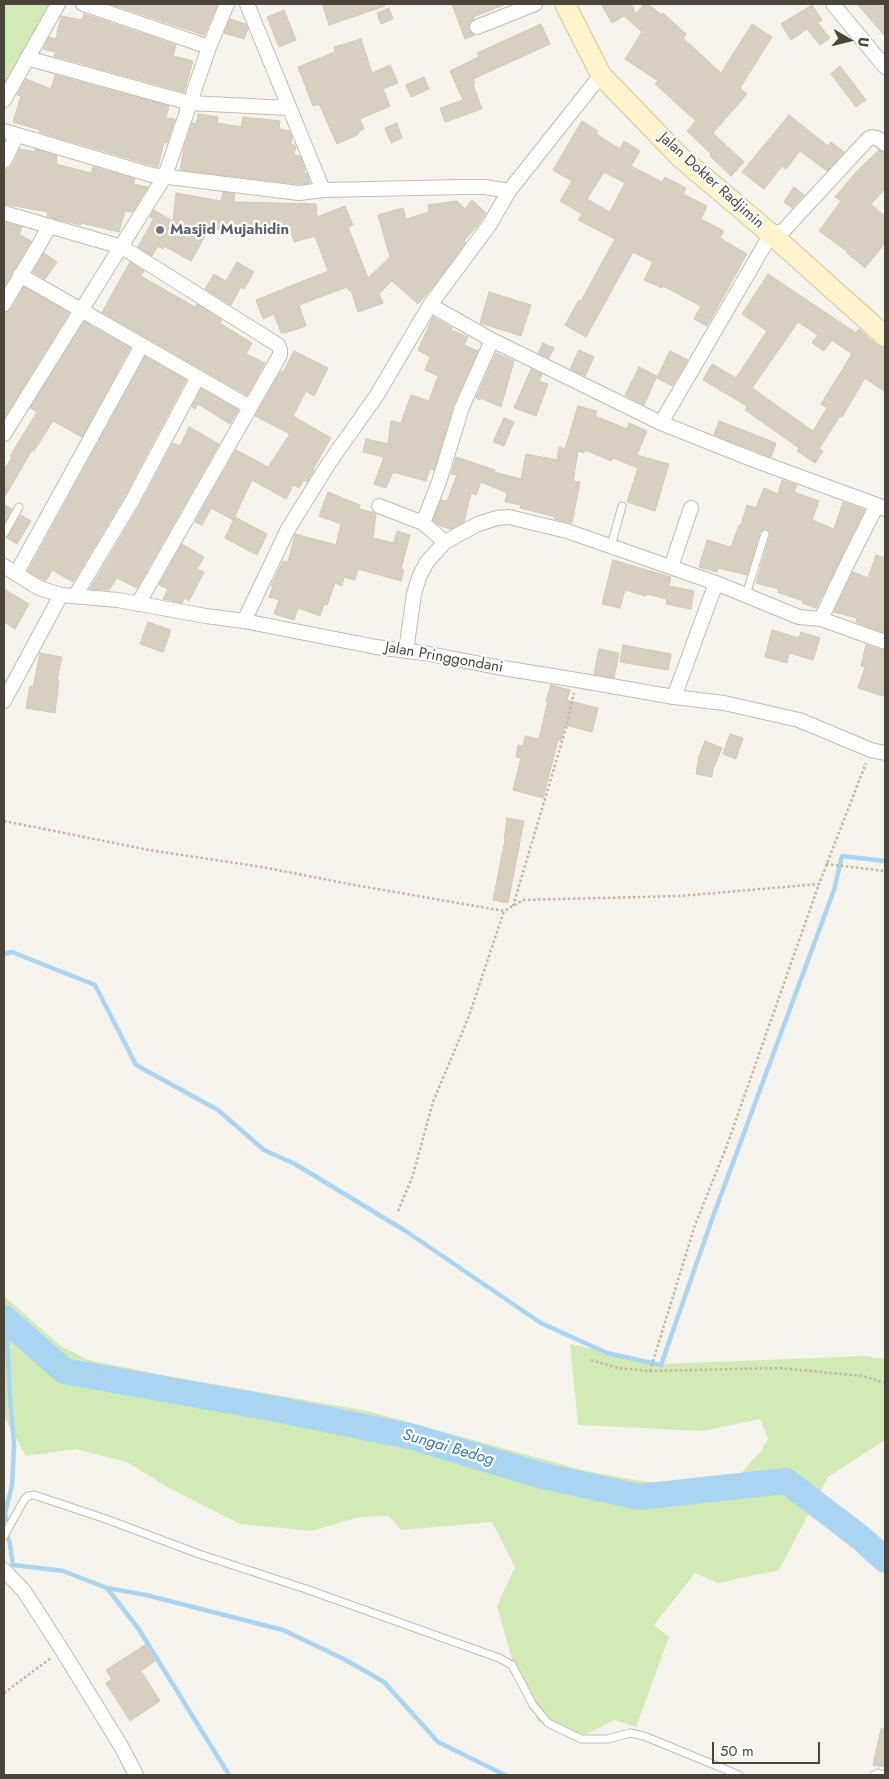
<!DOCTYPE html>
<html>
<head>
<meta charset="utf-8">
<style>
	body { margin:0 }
	#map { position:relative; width:889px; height:1779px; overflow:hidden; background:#f6f3ec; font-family:Jost,sans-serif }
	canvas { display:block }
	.frame { position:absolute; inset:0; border:5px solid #4b4439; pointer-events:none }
	.north { position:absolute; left:824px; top:15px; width:50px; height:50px; -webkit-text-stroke:4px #fff; paint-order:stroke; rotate:98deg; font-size:14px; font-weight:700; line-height:20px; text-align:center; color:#4b4439 }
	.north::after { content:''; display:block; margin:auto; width:18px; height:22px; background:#4b4439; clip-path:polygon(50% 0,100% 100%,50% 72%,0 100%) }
	.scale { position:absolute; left:712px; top:1742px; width:108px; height:22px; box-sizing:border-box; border:2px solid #4b4439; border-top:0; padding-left:6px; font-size:15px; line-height:18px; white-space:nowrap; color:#4b4439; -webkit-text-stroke:4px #fff; paint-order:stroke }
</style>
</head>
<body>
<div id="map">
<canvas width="889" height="1779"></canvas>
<div class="frame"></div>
<div class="north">U</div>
<div class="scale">50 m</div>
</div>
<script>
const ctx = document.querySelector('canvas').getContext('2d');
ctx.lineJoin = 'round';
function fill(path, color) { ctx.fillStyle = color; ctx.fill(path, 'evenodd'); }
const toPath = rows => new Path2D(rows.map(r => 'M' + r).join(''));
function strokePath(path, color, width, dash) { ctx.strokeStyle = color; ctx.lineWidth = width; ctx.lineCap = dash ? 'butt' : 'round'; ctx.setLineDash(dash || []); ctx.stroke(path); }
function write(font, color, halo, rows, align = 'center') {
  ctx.font = font + ' Jost,sans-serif'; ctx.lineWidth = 4.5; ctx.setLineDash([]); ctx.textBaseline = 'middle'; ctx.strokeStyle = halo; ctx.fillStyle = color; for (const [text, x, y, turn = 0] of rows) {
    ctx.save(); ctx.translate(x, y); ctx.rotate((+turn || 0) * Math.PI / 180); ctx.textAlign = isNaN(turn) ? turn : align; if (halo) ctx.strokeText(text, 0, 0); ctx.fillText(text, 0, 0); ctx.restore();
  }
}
fill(toPath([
	[4,4,54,4,4,88],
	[4,1296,61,1346,88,1360,173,1377,368,1411,586,1471,659,1484,741,1473,761,1451,768,1439,760,1419,703,1431,578,1425,570,1344,664,1364,864,1356,885,1359,885,1440,828,1477,779,1570,718,1583,695,1573,654,1625,669,1637,636,1727,614,1720,587,1734,560,1732,538,1721,515,1670,497,1606,515,1567,492,1522,401,1530,389,1516,359,1517,312,1531,240,1524,169,1488,127,1462,75,1449,26,1456,4,1416]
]), '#d2eab5');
strokePath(toPath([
	[4,954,12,952,95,985,136,1065,218,1110,264,1150,295,1164,404,1230,541,1323,607,1353,661,1365,711,1222,834,890,842,856,885,861],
	[6,1320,10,1398,14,1446,12,1485,5,1513,6,1520],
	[9,1539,13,1565,63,1571,107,1588,138,1628,229,1775],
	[107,1588,146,1595,283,1630,344,1659,384,1682,438,1742,505,1775]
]), '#a9d4f2', 4.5);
strokePath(toPath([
	[4,1318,64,1371,276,1409,413,1437,539,1475,639,1497,786,1481,861,1538,885,1560]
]), '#a9d4f2', 26);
const building = toPath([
	[110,4,218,4,204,35,110,4],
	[330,4,384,4,385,6,329,25,323,6,330,4],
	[452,4,506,4,473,17,474,19,468,26,469,31,475,35,465,39,452,4],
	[601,4,631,4,636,14,644,4,648,4,662,15,663,13,686,34,683,38,721,73,752,24,772,37,740,88,747,94,713,133,744,162,731,176,710,156,711,154,687,131,696,121,655,84,658,81,625,59,642,32,624,16,612,23,601,4],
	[857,4,885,4,885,36,857,4],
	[812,5,822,20,818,23,830,38,820,45,807,29,791,40,781,24,812,5],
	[389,8,393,19,381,24,377,13,389,8],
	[284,10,296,40,279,47,267,17,284,10],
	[84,14,176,45,173,56,193,61,184,92,54,56,56,52,43,49,49,37,56,39,61,16,82,20,84,14],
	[230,19,246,24,248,29,244,39,224,33,230,19],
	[541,24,550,44,473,79,475,83,473,84,482,109,445,122,440,108,463,100,450,71,479,57,477,53,541,24],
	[361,39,372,73,390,65,398,83,383,89,390,106,360,119,364,129,358,132,359,134,337,144,319,104,313,106,298,67,335,52,334,47,361,39],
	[840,66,866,100,856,107,831,74,840,66],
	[55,75,169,106,166,118,175,119,167,143,164,142,158,167,39,132,40,130,13,122,21,96,17,95,26,79,51,89,55,75],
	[424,77,429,89,411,97,406,85,424,77],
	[198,114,218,117,217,123,241,127,243,117,280,121,279,129,289,131,292,137,291,144,296,146,294,155,300,156,305,168,304,173,307,173,310,183,299,184,180,170,184,148,192,123,196,124,198,114],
	[789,115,828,146,831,142,844,152,827,171,800,151,786,169,782,166,764,189,742,172,789,115],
	[582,121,598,131,596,134,620,149,624,141,640,151,631,166,662,182,665,177,686,188,683,194,707,206,701,219,724,231,720,238,747,254,707,326,694,319,701,306,663,286,662,288,644,280,653,262,633,252,586,337,565,325,579,300,581,301,615,239,578,220,582,214,560,201,572,181,553,170,582,121],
	[604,172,625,183,610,212,587,199,604,172],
	[397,123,402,138,391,143,385,128,397,123],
	[20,149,35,152,35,149,57,156,56,164,91,173,93,167,135,179,133,184,148,187,132,212,125,211,119,232,81,223,81,225,55,219,47,216,48,212,4,204,4,170,8,169,12,165,20,149],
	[879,150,885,153,885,189,871,204,885,216,885,243,865,268,847,253,848,252,819,231,841,201,835,197,857,171,879,150],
	[794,187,804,195,792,208,784,202,794,187],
	[223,192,235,194,234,202,316,204,317,217,345,206,353,225,348,227,368,278,390,257,378,215,403,208,406,219,429,212,428,205,457,201,465,209,472,200,486,213,478,225,464,241,466,242,432,288,418,304,392,281,379,294,383,303,358,312,351,290,349,291,347,287,299,305,306,326,285,333,281,333,274,314,263,319,256,300,328,271,315,236,294,242,291,231,233,228,233,230,209,229,191,261,164,246,163,249,158,246,152,256,138,247,154,218,150,217,154,210,173,221,176,193,221,201,223,192],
	[4,222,22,227,19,234,31,241,4,287,4,222],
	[44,253,57,262,45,279,33,272,44,253],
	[130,262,144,271,141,276,195,307,197,304,222,320,220,323,252,343,246,354,265,363,247,395,102,312,130,262],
	[237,262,254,272,244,289,241,287,231,305,205,289,214,274,226,281,237,262],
	[768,274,856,333,859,329,877,345,885,348,885,392,865,378,842,417,840,416,819,449,823,451,815,463,797,451,799,448,745,410,747,406,703,380,712,364,736,378,767,331,742,314,768,274],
	[798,322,818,335,812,343,824,351,832,340,852,354,821,404,827,408,813,431,752,388,798,322],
	[24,287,69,313,4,418,4,313,12,308,24,287],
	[489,292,531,305,521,336,480,323,489,292],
	[433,317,452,328,451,330,468,337,464,345,478,351,454,403,434,470,430,469,426,481,393,472,386,488,374,484,384,457,363,452,366,439,388,444,391,421,401,423,411,395,429,401,438,376,425,370,430,357,418,350,433,317],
	[84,322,130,348,82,437,53,421,34,451,32,450,4,498,4,470,12,457,10,456,37,412,30,408,84,322],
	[543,343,554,348,549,358,538,353,543,343],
	[579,350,594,357,585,376,570,369,579,350],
	[294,351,328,368,314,396,306,391,293,416,331,438,313,469,314,470,307,482,304,480,299,488,293,485,286,499,252,480,233,520,211,508,202,525,195,522,236,450,268,467,290,434,255,416,281,371,283,372,294,351],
	[670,351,688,360,672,386,657,378,670,351],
	[496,353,514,361,501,407,481,398,480,400,476,398,496,353],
	[145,357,186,380,124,497,73,582,52,570,46,581,43,580,28,571,145,357],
	[639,367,657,376,644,405,625,395,639,367],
	[531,369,542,374,539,381,548,384,536,416,514,408,531,369],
	[201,389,238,410,230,424,198,404,195,409,192,407,201,389],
	[578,406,597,411,595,416,627,429,629,423,647,431,637,455,669,464,655,511,627,502,638,468,613,458,611,461,585,450,584,453,578,451,573,481,580,482,572,523,554,519,555,517,520,508,521,505,505,502,507,493,481,482,476,495,471,493,464,522,451,529,440,526,433,520,441,500,447,501,457,475,451,474,456,457,495,470,494,472,521,479,526,454,557,460,559,447,565,449,578,406],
	[504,418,514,422,504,446,493,442,504,418],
	[719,421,776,443,771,457,714,435,719,421],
	[189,427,219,444,137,588,117,578,109,590,90,589,140,505,173,443,180,446,189,427],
	[782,480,797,485,794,492,819,501,812,520,834,529,843,502,865,510,816,608,802,603,803,601,777,592,779,589,756,583,770,536,770,532,767,529,763,529,760,532,747,575,718,568,717,572,699,567,707,540,731,547,739,525,741,525,747,505,756,508,764,488,778,494,782,480],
	[328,492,360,505,359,509,372,512,376,514,373,538,394,543,397,531,410,535,401,569,404,570,401,581,358,569,355,580,344,577,342,586,335,583,327,605,324,604,320,616,298,608,294,620,274,614,279,600,269,597,273,586,271,586,283,561,288,562,295,534,336,545,341,524,319,516,328,492],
	[4,504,12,509,4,524,4,504],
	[21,515,31,521,17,544,7,538,21,515],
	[235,517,267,534,257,555,225,538,235,517],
	[182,544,204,557,197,569,204,572,189,601,185,598,182,603,163,599,168,589,159,585,182,544],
	[876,555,885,558,885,633,856,622,857,618,834,612,853,572,868,578,876,555],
	[613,560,671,577,669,586,694,591,691,609,666,604,667,599,647,594,646,596,625,590,620,608,602,604,613,560],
	[4,589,29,604,15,629,4,622,4,589],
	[148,622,171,630,163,652,140,644,148,622],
	[772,630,799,638,801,632,820,638,813,660,789,653,787,663,765,657,772,630],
	[623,645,671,654,668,670,620,662,623,645],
	[866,645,885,651,885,689,883,696,858,688,865,667,861,666,866,645],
	[599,649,619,653,614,678,594,674,599,649],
	[40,653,62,657,57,680,59,680,55,713,26,708,30,686,33,687,40,653],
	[551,685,570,690,567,700,598,708,592,732,565,725,561,740,558,740,543,798,513,790,521,758,516,757,518,745,523,746,525,736,539,739,548,701,546,701,551,685],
	[730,734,743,738,736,759,723,754,730,734],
	[705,741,722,748,713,769,712,777,696,774,699,756,705,741],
	[507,818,524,821,508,903,493,900,505,840,504,840,507,818],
	[145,1645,155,1661,141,1671,160,1701,130,1721,106,1683,112,1679,106,1670,145,1645],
	[881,1729,885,1729,885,1767,873,1765,881,1729]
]);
fill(building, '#d8cfc1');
strokePath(building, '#d3c7b4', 1);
const lane = toPath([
	[4,534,19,507],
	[611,546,622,506],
	[746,595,765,534],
	[4,1536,24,1500,28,1496,34,1495,106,1519,199,1554,306,1589,499,1658,512,1665,533,1705,548,1723,581,1739,608,1739,630,1733,644,1736,739,1775],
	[874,1775,878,1773,885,1775]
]);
const street = toPath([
	[83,4,209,47],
	[247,4,323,190],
	[833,4,885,67],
	[477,27,535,4],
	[27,58,190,103,289,108],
	[4,100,58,4],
	[4,131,152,175,299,193,323,190,462,187,485,187,509,191],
	[4,161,17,135],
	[4,213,122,247,278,345,280,350,280,355,138,604],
	[20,275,250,407],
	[4,304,50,226],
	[430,305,492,340,661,423,754,460,877,505,885,509],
	[661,423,771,234,783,231,868,139,872,137,877,138,885,144],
	[4,434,165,176,209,47,227,4],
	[379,506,423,523,445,542],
	[423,523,439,482,462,407,492,340],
	[4,566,39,588,61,595,118,600,206,616,244,621,376,647,424,653,497,667,577,680,674,697,724,703,799,720,871,750,885,753],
	[671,567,691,508],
	[16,574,142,345],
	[75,596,132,501,198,377],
	[821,619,885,642],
	[244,621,288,529,329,463,377,395,430,305,490,224,509,191,601,75],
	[406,651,414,594,419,577,427,562,445,542,478,524,497,518,509,517,567,531,716,583,799,617,821,619,850,558,877,505],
	[674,697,716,583],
	[4,701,61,595],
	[4,1570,24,1591,62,1650,121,1746,136,1775]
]);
const secondary = toPath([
	[565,4,601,75,680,157,771,234,885,336]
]);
strokePath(lane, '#c2bbae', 9);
strokePath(street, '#c2bbae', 16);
strokePath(secondary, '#d6c79b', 22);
strokePath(toPath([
	[4,821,149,850,262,867,349,884,504,911,523,900,680,896,819,884,866,763],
	[826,864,885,871],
	[513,906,566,728,574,693],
	[398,1211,413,1175,433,1102,469,1016,504,911],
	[591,1360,618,1368,650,1371,780,1368,863,1376,885,1383],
	[650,1371,695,1225,726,1148,819,884],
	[4,1693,51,1658]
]), '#c4b79f', 2.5, [2.5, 2.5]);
strokePath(lane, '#fff', 7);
strokePath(street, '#fff', 14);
strokePath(secondary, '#fff3cd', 20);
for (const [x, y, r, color] of [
	[160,230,5,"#6b7280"]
]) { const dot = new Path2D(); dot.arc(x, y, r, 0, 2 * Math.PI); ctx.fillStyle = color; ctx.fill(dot); strokePath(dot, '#fff', 2); }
write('15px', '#4b4439', '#fff', [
	["Jalan Dokter Radjimin",711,181,42],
	["Jalan Pringgondani",444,658,10]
]);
write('bold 15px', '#5b616d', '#fff', [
	["Masjid Mujahidin",170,230]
], 'left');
write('italic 16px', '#2e7ab2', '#fff', [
	["Sungai Bedog",448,1448,16]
]);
</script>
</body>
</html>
